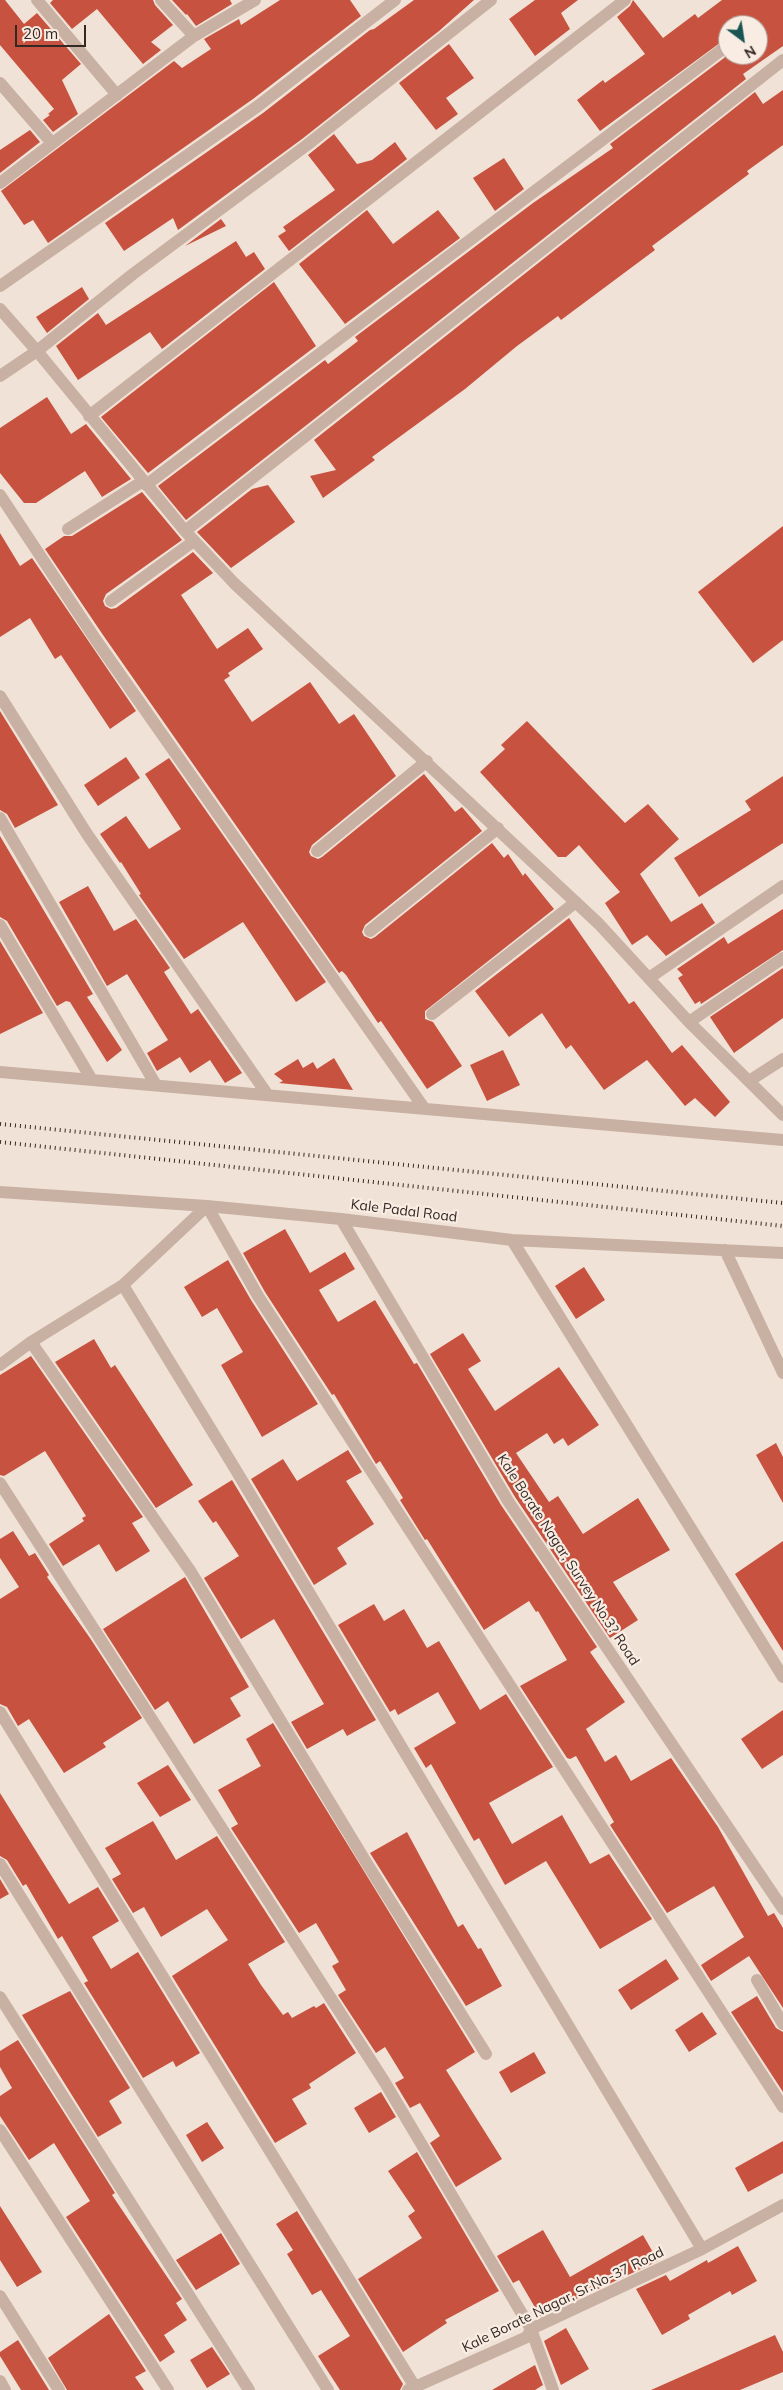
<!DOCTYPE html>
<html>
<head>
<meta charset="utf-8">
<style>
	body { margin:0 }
	#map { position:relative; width:783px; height:2390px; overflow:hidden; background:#f1e2d7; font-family:Mulish,sans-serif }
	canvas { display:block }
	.north { position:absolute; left:718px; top:15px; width:50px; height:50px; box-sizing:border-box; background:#f9ede3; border:1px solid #aa9e97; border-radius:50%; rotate:149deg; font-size:14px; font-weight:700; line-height:20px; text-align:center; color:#342825 }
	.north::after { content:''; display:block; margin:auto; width:18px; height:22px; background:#1b5553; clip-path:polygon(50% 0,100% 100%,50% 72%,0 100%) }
	.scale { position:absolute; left:15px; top:25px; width:71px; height:22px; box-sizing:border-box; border:2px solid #342825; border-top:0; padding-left:6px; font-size:15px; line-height:18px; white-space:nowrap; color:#342825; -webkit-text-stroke:4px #f9ede3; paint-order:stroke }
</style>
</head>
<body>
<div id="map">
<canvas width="783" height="2390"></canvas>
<div class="north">N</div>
<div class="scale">20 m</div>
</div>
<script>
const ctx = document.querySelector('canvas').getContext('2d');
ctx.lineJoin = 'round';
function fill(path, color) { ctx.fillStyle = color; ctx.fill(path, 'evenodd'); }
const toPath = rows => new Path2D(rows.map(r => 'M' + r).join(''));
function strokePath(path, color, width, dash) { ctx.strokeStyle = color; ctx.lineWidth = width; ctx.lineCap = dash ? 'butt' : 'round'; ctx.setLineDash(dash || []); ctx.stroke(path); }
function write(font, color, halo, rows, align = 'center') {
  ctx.font = font + ' Mulish,sans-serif'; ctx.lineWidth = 4.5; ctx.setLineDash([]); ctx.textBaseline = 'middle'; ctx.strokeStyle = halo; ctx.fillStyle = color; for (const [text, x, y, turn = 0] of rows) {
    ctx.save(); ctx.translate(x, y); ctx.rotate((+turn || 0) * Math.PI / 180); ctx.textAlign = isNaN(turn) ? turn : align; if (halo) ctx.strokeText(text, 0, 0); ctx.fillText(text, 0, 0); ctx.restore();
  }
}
fill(toPath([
	[0,0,5,0,24,24,37,13,81,64,62,80,78,114,53,132,43,120,50,115,48,114,54,109,0,45],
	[53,0,153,0,155,5,173,25,151,42,161,50,143,64,97,9,72,29,50,3],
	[172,0,230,0,232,4,196,26,187,14,186,15],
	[280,0,350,0,361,16,253,99,48,243,33,220,24,225,1,191,174,61,182,68,211,49,204,39,239,19,241,25],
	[414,0,474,0,439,31,302,139,178,230,173,218,124,251,105,223,263,113,370,30,374,29],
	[535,0,578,0,561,13,570,29,535,56,509,19],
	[633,0,663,38,695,14,698,18,722,0,783,0,783,46,743,74,746,79,186,520,158,486,325,360,328,364,358,341,355,337,533,203,613,148,610,144,728,55,758,55,758,25,728,25,728,37,600,131,577,100,603,80,605,83,645,54,617,17,630,6],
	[449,44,474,78,446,98,458,114,436,130,399,83],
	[783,90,783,145,747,171,749,174,652,246,655,250,561,320,558,316,517,346,465,389,372,457,375,460,323,498,310,476,336,470,314,440,755,92,763,104],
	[30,130,40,142,0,173,0,150],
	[334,134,357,164,372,160,395,142,407,159,289,251,278,236,286,231,283,227,335,190,308,155],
	[504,158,524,189,495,211,473,178],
	[367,210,393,244,438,210,460,238,345,324,299,264],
	[221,219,226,226,185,246],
	[236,241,246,257,254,252,265,269,162,349,150,332,78,380,56,346,98,313,106,325],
	[274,282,316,346,148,473,101,417],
	[82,287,89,299,47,333,36,317],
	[47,397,71,434,86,424,131,479,102,497,85,471,36,503,24,503,0,473,0,428],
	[268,485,295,522,231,568,197,532,252,489],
	[142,492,182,540,106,594,103,601,105,606,111,609,116,608,193,552,213,573,181,595,217,649,248,628,263,649,228,673,230,676,224,680,252,722,310,682,339,724,354,714,396,776,312,845,309,852,311,856,318,859,322,857,424,774,455,812,462,807,482,831,365,925,362,932,364,936,371,939,375,937,492,843,504,858,508,854,523,876,525,873,554,909,425,1011,425,1019,433,1022,462,1066,427,1089,381,1021,378,1023,346,975,342,971,339,973,103,635,45,549,64,536,72,536],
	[783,526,783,640,753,663,698,592],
	[0,533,20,566,32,558,136,711,110,729,61,655,55,659,30,618,0,637],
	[0,711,58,805,15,828,7,814,0,810],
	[527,721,625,823,648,804,679,839,640,874,671,922,702,903,715,923,666,956,647,935,632,945,605,903,620,892,579,845,566,857,558,857,480,772,505,749,501,745],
	[126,757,140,778,98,806,84,785],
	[169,758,326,982,296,1002,243,922,184,959,139,895,141,894,121,862,120,863,100,834,126,816,149,849,181,829,145,774],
	[783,776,783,843,699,897,674,858,751,810,745,801],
	[0,836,93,994,87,997,122,1050,107,1062,70,1002,66,1001,57,1006,7,921,0,917],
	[88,886,114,931,136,919,170,968,164,972,191,1014,198,1009,242,1073,225,1083,210,1060,190,1073,180,1057,157,1071,147,1053,168,1040,127,974,107,986,59,902],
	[783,909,783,950,701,1004,700,1001,695,1004,678,978,683,975,677,969,724,937,728,944],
	[569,918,629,1004,634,1001,672,1053,682,1045,730,1102,715,1117,695,1098,685,1106,647,1060,604,1090,571,1045,566,1049,542,1013,509,1037,475,991],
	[0,941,43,1013,0,1034],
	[783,968,783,1018,734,1053,710,1017],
	[503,1050,520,1085,487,1101,470,1065],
	[334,1058,353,1090,279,1083,283,1081,274,1074,298,1059,303,1068,313,1062,317,1069],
	[285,1229,310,1273,345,1252,355,1269,319,1290,338,1322,375,1300,414,1364,417,1363,501,1505,597,1647,590,1652,625,1702,586,1729,605,1762,616,1755,631,1781,671,1758,718,1827,768,1916,774,1913,783,1928,783,2008,749,1956,711,1981,701,1965,744,1937,714,1886,667,1913,610,1825,614,1822,576,1756,570,1759,567,1758,520,1686,567,1660,538,1611,536,1612,529,1601,484,1630,427,1539,425,1540,400,1500,403,1498,380,1461,376,1464,334,1394,332,1395,265,1292,243,1253],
	[228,1260,251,1300,318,1404,262,1437,221,1365,243,1352,217,1308,202,1317,184,1287],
	[584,1267,605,1300,576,1319,555,1286],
	[463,1333,481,1361,468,1369,495,1411,559,1367,599,1425,568,1446,563,1438,554,1444,547,1433,516,1453,549,1502,558,1496,583,1534,638,1498,670,1550,613,1582,638,1620,610,1638,515,1497,430,1354],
	[94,1339,111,1368,115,1365,193,1485,156,1508,55,1362],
	[31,1356,143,1517,132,1523,150,1551,116,1572,99,1544,63,1566,49,1544,84,1521,82,1518,86,1516,45,1451,4,1476,0,1475,0,1375],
	[776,1443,783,1457,783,1503,756,1455],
	[348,1450,362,1472,346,1481,374,1524,337,1548,347,1564,314,1585,251,1479,283,1459,297,1481],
	[232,1480,376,1720,347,1736,343,1729,307,1749,291,1722,324,1704,274,1619,241,1639,204,1578,239,1556,216,1521,213,1523,198,1501],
	[13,1531,29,1556,35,1553,49,1575,47,1577,90,1638,142,1718,103,1743,106,1747,64,1773,29,1719,18,1726,7,1707,0,1704,0,1599,19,1587,0,1558,0,1539],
	[783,1541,783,1651,735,1574],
	[185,1577,249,1687,230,1698,241,1716,194,1744,168,1701,155,1710,103,1629],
	[374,1604,384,1621,404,1609,427,1648,439,1641,480,1710,506,1694,553,1767,489,1803,512,1844,562,1815,590,1864,609,1854,652,1919,600,1949,546,1861,505,1885,479,1838,474,1841,431,1764,426,1768,414,1748,456,1723,438,1692,398,1715,395,1709,390,1712,338,1625],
	[783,1710,783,1755,762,1769,741,1739],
	[273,1723,475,2052,446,2070,502,2159,456,2187,430,2143,440,2136,420,2103,410,2108,395,2083,404,2078,385,2047,376,2053,338,1995,346,1990,332,1966,339,1962,316,1923,299,1933,231,1828,238,1824,218,1790,261,1766,246,1739],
	[168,1765,191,1800,160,1817,137,1783],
	[0,1793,69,1904,98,1887,119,1921,92,1937,111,1969,138,1952,200,2053,176,2067,173,2061,143,2078,84,1983,88,1981,62,1936,58,1939,26,1884,23,1886,7,1860,0,1856],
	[153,1821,176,1860,217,1836,285,1942,248,1964,261,1985,283,2015,288,2012,292,2018,314,2006,316,2008,324,2003,356,2053,309,2084,311,2088,292,2099,307,2124,275,2143,172,1976,228,1940,207,1909,161,1937,144,1907,133,1913,112,1879,121,1874,105,1848],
	[407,1832,458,1927,463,1924,478,1949,481,1948,502,1986,466,2006,370,1853],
	[0,1879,9,1894,0,1899],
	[666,1959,679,1979,631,2010,618,1990],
	[70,1991,130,2088,109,2101,122,2123,98,2137,22,2015],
	[757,1996,776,2028,783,2032,783,2092,731,2012],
	[702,2012,717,2034,689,2052,675,2030],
	[18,2040,115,2193,112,2195,182,2299,176,2303,187,2320,164,2335,175,2352,160,2362,66,2217,90,2201,54,2143,29,2160,0,2116,0,2096,12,2088,0,2067,0,2051],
	[534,2052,546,2073,511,2093,499,2072],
	[381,2092,396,2117,369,2133,354,2108],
	[207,2122,224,2148,202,2162,186,2135],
	[783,2141,783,2173,748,2192,735,2168],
	[417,2152,499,2291,445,2320,447,2323,403,2352,358,2279,422,2238,408,2216,415,2211,388,2171],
	[0,2206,42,2272,17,2287,0,2260],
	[297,2211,403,2384,400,2390,340,2390,318,2356,350,2336,321,2290,312,2295,287,2254,293,2250,276,2224],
	[543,2230,570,2277,643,2235,658,2261,540,2316,519,2280,513,2283,497,2256],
	[221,2233,240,2264,196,2290,176,2260],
	[738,2246,757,2281,732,2295,730,2291,688,2315,690,2319,662,2335,636,2289,666,2275,670,2281,707,2260,708,2263],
	[109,2314,146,2371,135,2377,144,2390,67,2390,48,2358],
	[566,2328,589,2369,561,2385,544,2341],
	[775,2335,783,2352,783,2372,740,2390,651,2390],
	[18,2340,49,2390,21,2390,0,2356,0,2352],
	[212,2347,230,2374,207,2388,190,2360],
	[535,2365,543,2385,535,2390,492,2390]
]), '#c7523f');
strokePath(toPath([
	[37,0,117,95],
	[161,0,194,36],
	[0,83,52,143],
	[0,183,194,36,255,0],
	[0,286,258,106,395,0],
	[0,309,37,351,133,274,307,145,491,0],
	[0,376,37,351,185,531,234,583,599,924,689,1022,783,1115],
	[89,416,625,0],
	[146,485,728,45],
	[0,495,96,640,424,1108],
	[68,529,143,481],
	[185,531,783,60],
	[111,601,194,541],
	[0,696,87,834,267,1094],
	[0,818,156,1085],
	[317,851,427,761],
	[0,925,92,1080],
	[370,931,498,828],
	[649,978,783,886],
	[432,1014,576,902],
	[689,1022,783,958],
	[0,1072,783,1140],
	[749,1081,783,1059],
	[0,1192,207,1206,341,1219,512,1240,783,1253],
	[341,1219,508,1501,783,1909],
	[512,1240,783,1677],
	[725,1250,783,1373],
	[123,1285,234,1467,702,2249],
	[31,1342,191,1572,366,1862,486,2054],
	[0,1365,31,1342,123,1285,207,1206,258,1296,783,2107],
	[0,1483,384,2081,531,2329,553,2390],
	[0,1712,415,2387],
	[0,1864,328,2390],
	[757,1980,783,2024],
	[0,1997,249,2390],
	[0,2130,168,2390],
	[0,2296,59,2390],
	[0,2381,5,2390],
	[408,2390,527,2337,531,2329,702,2249,783,2205]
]), '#c8b1a3', 12);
strokePath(toPath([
	[0,1124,783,1203],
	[0,1142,783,1226]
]), '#342825', 4, [1, 4]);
write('14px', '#342825', '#f9ede3', [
	["Kale Padal Road",404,1211,7],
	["Kale Borate Nagar, Survey No.3? Road",568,1560,57],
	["Kale Borate Nagar, Sr.No-37 Road",563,2300,-26]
]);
</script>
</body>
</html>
